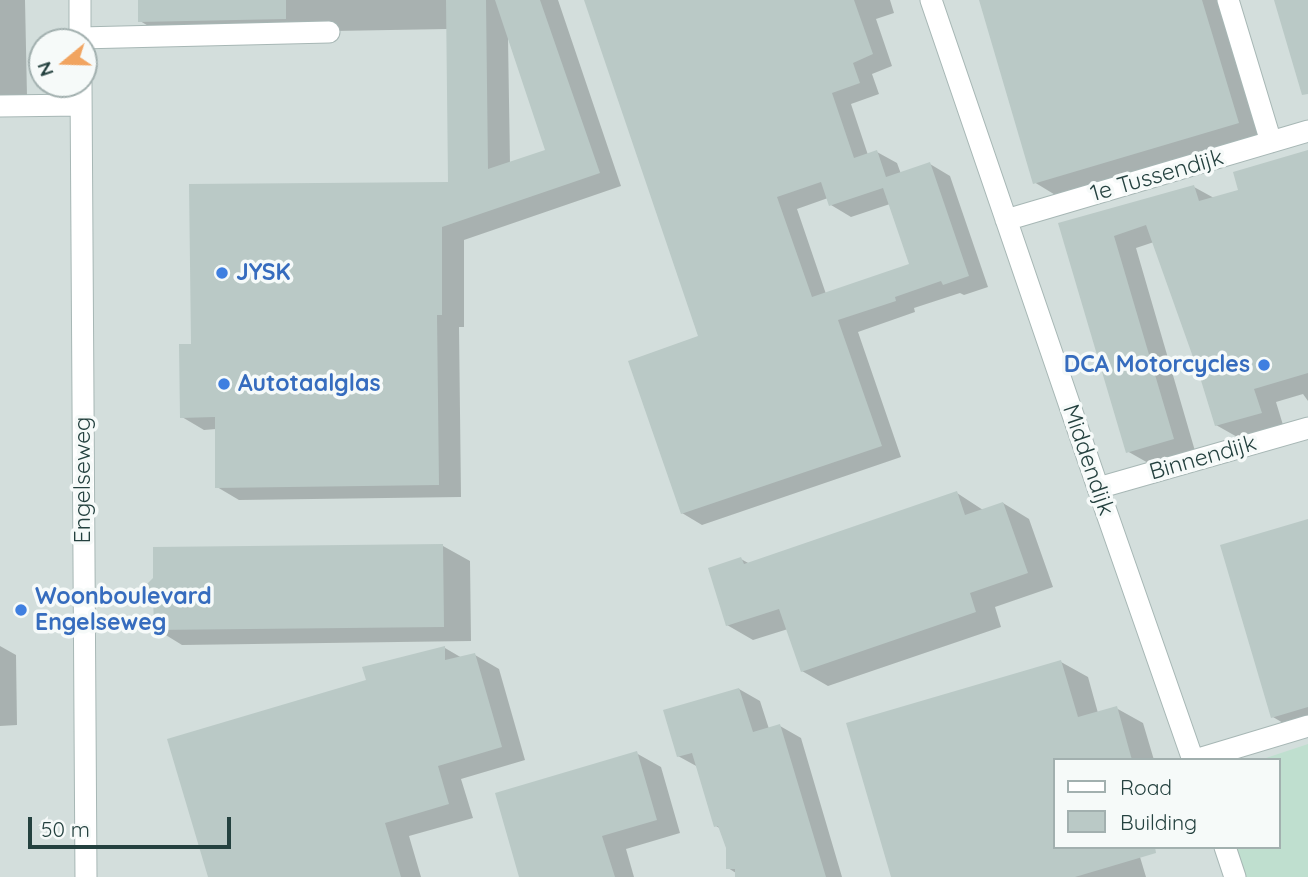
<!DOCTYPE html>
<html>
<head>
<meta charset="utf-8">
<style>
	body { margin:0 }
	#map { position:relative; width:1308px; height:877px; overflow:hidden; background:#e5eeec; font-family:Quicksand,sans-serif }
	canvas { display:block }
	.legend { position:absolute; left:1053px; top:758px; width:228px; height:91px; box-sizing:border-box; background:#f6faf9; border:2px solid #a2b0af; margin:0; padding:9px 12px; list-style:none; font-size:21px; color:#24413f }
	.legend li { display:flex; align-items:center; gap:14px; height:35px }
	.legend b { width:35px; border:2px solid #a2b0af }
	.north { position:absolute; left:28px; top:28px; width:70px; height:70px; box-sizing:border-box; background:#f6faf9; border:2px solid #a2b0af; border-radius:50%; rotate:251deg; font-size:19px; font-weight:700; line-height:28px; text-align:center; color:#24413f }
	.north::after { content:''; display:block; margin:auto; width:24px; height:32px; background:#f1a460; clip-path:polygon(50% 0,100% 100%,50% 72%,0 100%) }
	.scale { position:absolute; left:28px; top:817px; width:203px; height:32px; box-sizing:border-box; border:4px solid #24413f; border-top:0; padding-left:9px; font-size:21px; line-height:24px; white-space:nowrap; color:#24413f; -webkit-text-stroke:5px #f6faf9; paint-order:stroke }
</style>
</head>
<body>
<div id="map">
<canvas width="1308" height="877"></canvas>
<ul class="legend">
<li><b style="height:9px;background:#fff"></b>Road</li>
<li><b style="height:19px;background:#bac9c6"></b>Building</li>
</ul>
<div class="north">N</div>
<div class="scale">50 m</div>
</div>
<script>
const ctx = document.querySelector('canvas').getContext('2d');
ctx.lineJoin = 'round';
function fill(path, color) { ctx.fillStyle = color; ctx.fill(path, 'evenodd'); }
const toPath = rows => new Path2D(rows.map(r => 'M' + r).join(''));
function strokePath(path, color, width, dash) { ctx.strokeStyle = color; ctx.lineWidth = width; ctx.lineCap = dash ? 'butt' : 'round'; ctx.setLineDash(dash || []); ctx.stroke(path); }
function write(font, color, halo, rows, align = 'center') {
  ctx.font = font + ' Quicksand,sans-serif'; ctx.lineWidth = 7; ctx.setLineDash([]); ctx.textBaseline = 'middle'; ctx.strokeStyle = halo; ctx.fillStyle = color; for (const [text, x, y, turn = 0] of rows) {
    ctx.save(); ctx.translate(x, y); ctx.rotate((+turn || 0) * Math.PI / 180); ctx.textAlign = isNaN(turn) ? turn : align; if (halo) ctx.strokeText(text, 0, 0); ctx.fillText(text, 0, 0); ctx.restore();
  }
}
fill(toPath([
	[0,0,1308,0,1308,877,0,877],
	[42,42,84,42,84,84,42,84],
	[1054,760,1278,760,1278,847,1054,847]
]), '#d3dedc');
fill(toPath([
	[1308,744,1308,877,1246,877,1236,847,1278,847,1278,760,1260,760]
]), '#bfdfcf');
fill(toPath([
	[0,0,25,0,27,96,0,96],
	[139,0,558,0,621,186,464,240,464,327,459,327,461,497,239,500,217,487,216,429,204,430,182,417,193,346,450,184,448,29,162,34,140,21],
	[508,37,547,151,510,164],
	[586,0,890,0,894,13,876,19,892,66,872,74,879,94,851,104,868,155,877,152,897,163,901,174,930,164,950,176,988,287,964,295,960,293,914,308,915,312,858,332,901,457,702,525,682,513,701,338],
	[828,198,831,205,851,217,890,204,911,265,826,294,797,209],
	[981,0,1221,0,1261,136,1057,196,1034,182],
	[1308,152,1308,401,1303,394,1276,402,1283,425,1239,438,1216,425,1201,374,1154,242,1136,248,1195,451,1150,464,1127,451,1060,225,1194,187,1214,198,1240,191],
	[957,493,983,510,1003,503,1029,519,1053,587,995,607,1001,627,828,686,802,671,788,629,753,640,727,625,741,559,750,564],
	[1308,521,1308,730,1300,733,1273,717],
	[443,546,470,561,471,641,182,645,156,629],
	[0,646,16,655,17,725,0,726],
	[445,648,462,658,475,655,499,669,525,760,461,779,473,818,409,836,421,877,210,877,368,681],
	[1061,662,1088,677,1098,713,1116,708,1143,723,1154,760,1054,760,1054,847,1137,847,1146,877,893,877],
	[739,689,760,701,769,729,780,726,801,738,842,877,737,877,736,873,728,868,727,848,721,829,716,826,698,767,678,756],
	[636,753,661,767,680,833,626,849,634,877,521,877]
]), '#0003');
fill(toPath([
	[138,0,286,0,286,19,138,22],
	[446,0,486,0,488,169,545,150,495,0,540,0,600,173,442,227,442,315,437,315,439,485,215,488,215,417,180,418,179,344,191,344,189,184,448,182],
	[584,0,854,0,873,54,853,63,860,83,832,93,854,158,877,150,886,177,930,162,969,276,943,285,941,281,895,297,896,301,838,320,882,446,681,514,628,361,698,336],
	[821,182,829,206,883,188,909,264,812,297,777,197],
	[979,0,1202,0,1239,123,1033,184],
	[1274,0,1308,0,1308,94,1302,95],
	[1308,150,1308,373,1254,389,1262,413,1215,426,1199,374,1146,225,1114,236,1174,439,1126,453,1058,223,1194,185,1199,201,1238,190,1233,172],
	[957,491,965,515,1003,502,1028,573,970,593,976,612,801,672,779,609,726,626,708,568,741,557,744,564],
	[1308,519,1308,707,1271,718,1220,545],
	[443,544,444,627,154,630,153,593,145,586,153,578,153,547],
	[445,646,445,660,475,653,502,747,438,766,449,804,385,823,401,877,208,877,167,739,366,680,362,667],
	[1061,660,1078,717,1117,706,1132,760,1054,760,1054,847,1155,847,1156,853,1075,877,891,877,846,723],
	[739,688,753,732,780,724,826,877,735,877,735,869,726,869,726,848,718,826,714,827,692,753,677,757,663,710],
	[637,751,657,820,602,836,615,877,519,877,495,793]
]), '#bac9c6');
const minor = toPath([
	[80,0,80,42],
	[931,0,1098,488,1193,760],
	[1228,0,1271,142],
	[80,38,329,32],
	[81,84,86,877],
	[0,106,81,105],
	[1006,220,1308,131],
	[1098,488,1308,428],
	[1195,760,1308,726],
	[1225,847,1235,877]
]);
strokePath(minor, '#a7b7b5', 23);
strokePath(minor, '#fff', 21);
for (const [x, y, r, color] of [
	[222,273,7,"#3f7fe0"],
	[1264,365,7,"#3f7fe0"],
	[224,384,7,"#3f7fe0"],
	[21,610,7,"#3f7fe0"]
]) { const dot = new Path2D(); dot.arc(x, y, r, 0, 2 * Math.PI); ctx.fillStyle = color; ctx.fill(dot); strokePath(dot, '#f6faf9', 2.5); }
write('23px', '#24413f', '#f6faf9', [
	["1e Tussendijk",1157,176,-16],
	["Binnendijk",1203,458,-16],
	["Middendijk",1088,460,71],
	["Engelseweg",83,480,-90]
]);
write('bold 23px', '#366cbe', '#f6faf9', [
	["JYSK",236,273],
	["DCA Motorcycles",1250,365,"right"],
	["Autotaalglas",238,384],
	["Woonboulevard",35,597],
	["Engelseweg",35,623]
], 'left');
</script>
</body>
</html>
